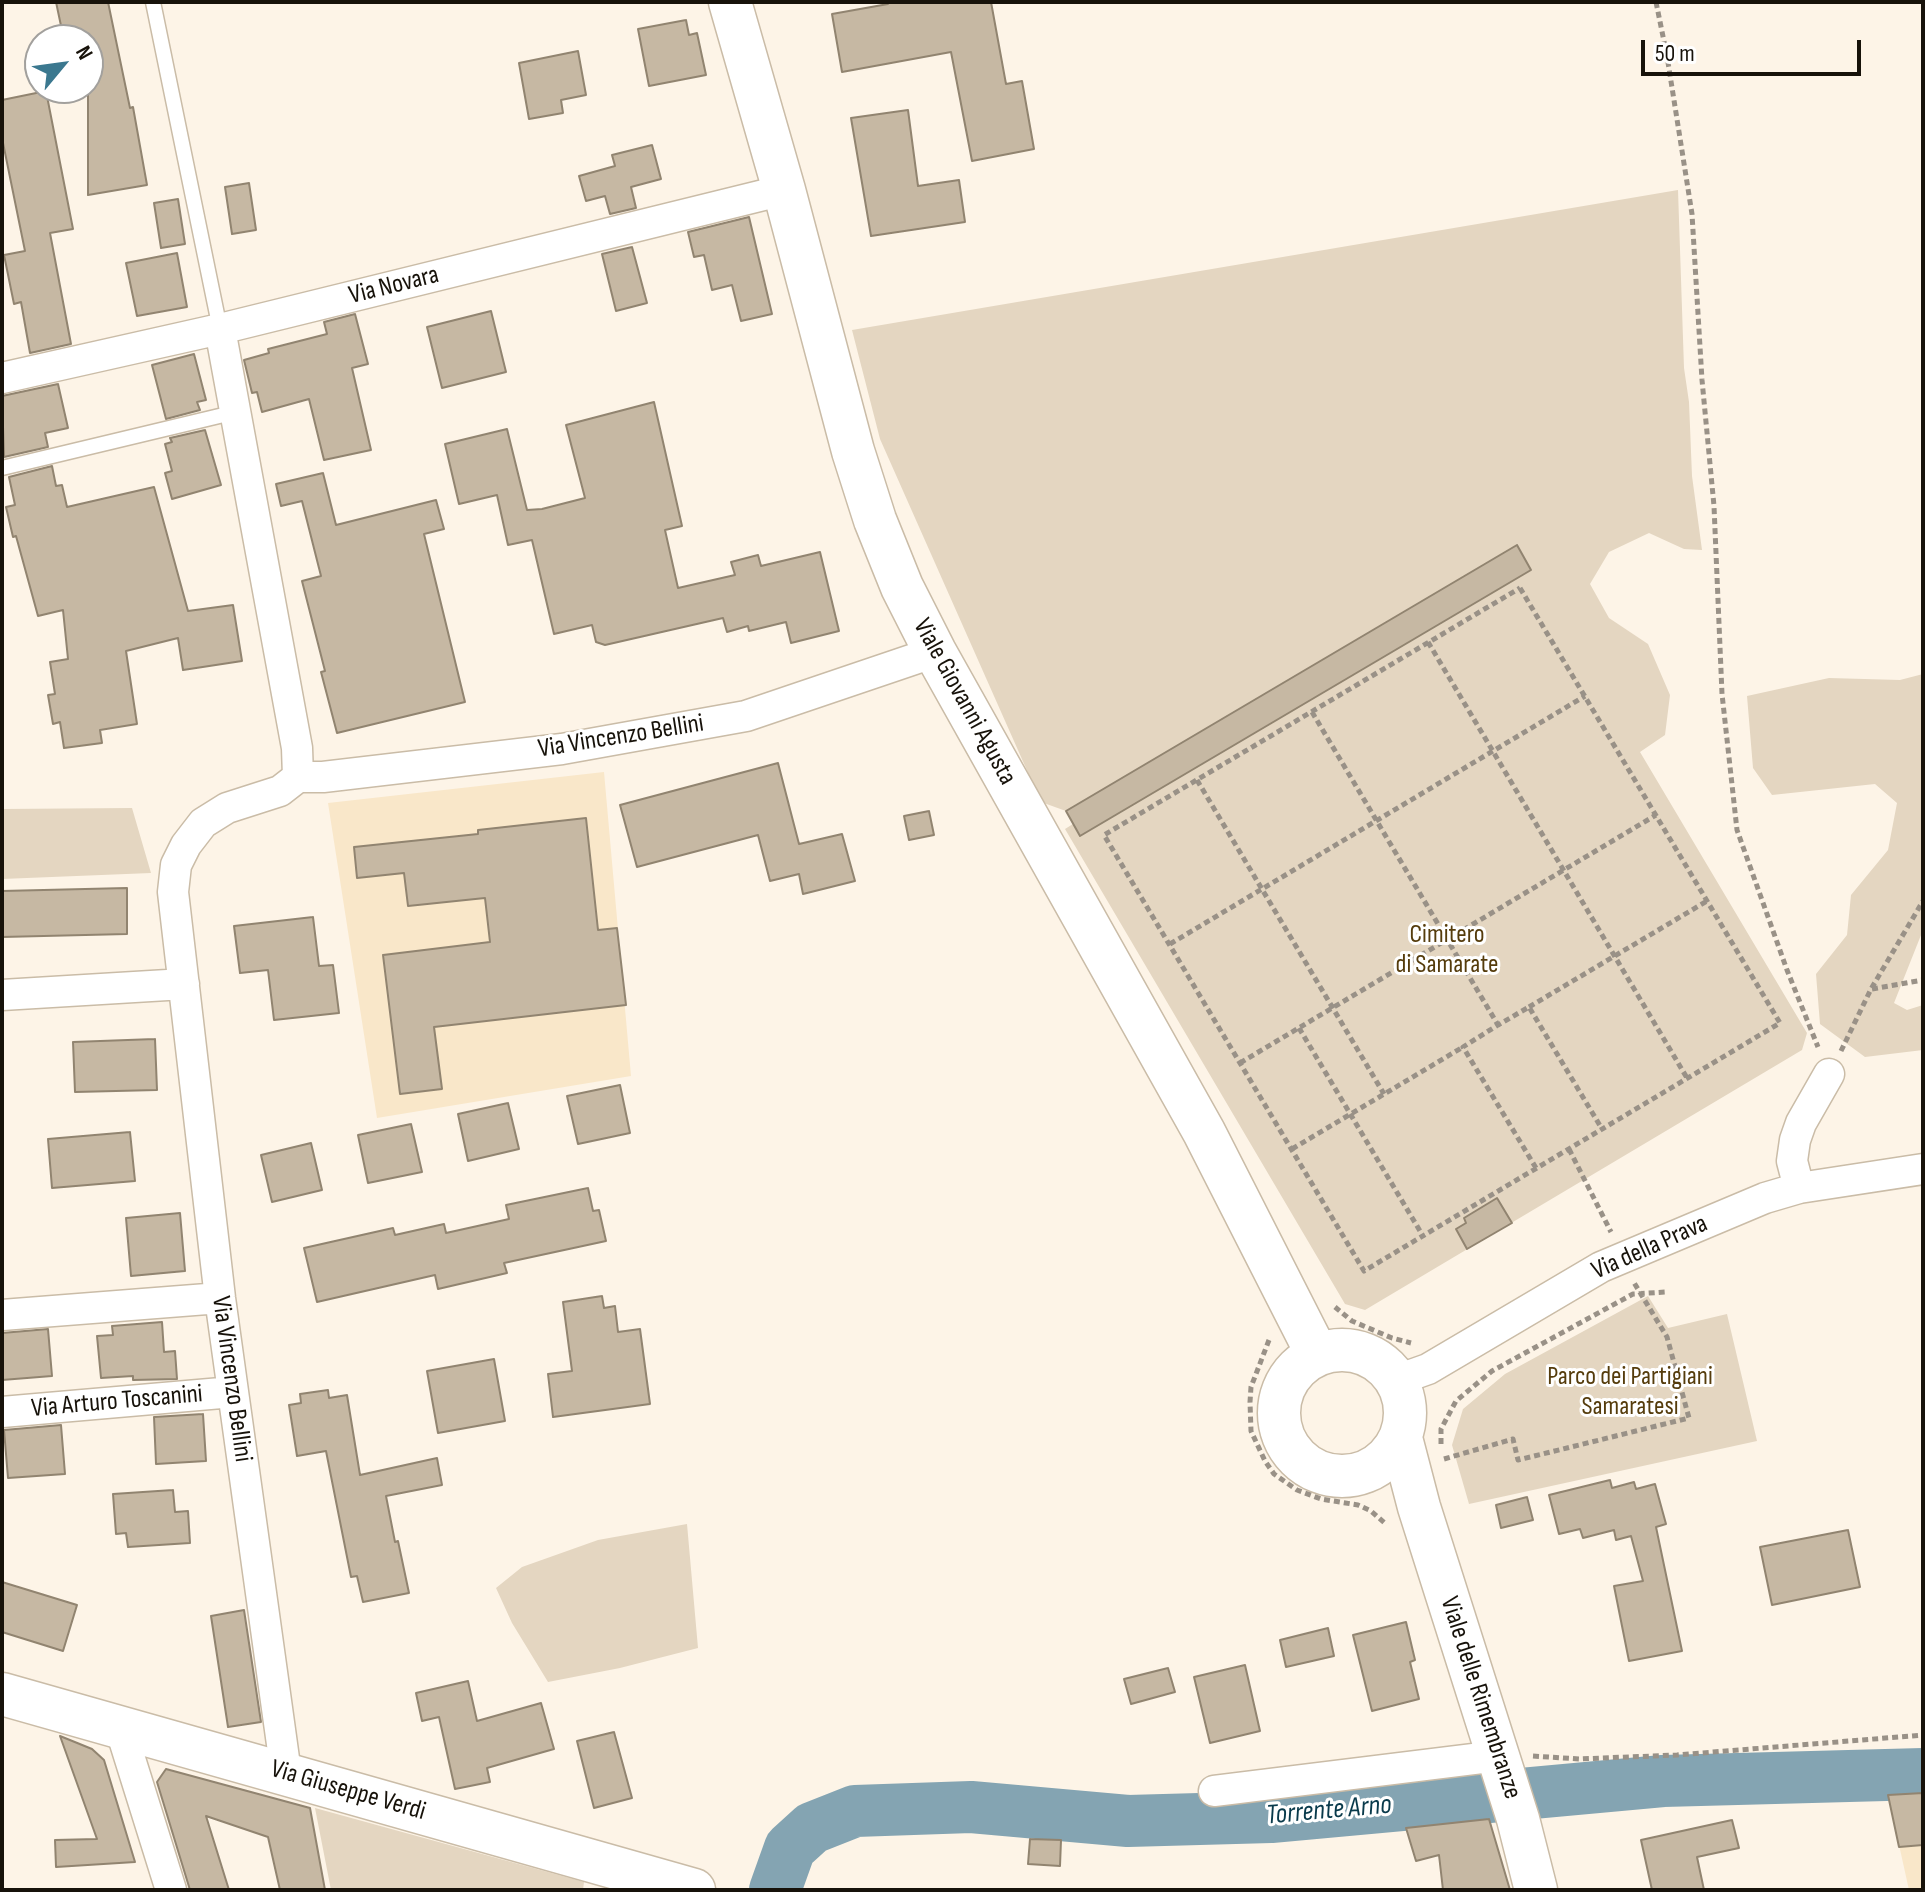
<!DOCTYPE html>
<html>
<head>
<meta charset="utf-8">
<style>
	body { margin:0 }
	#map { position:relative; width:1925px; height:1892px; overflow:hidden; background:#fdf4e7; font-family:"Sofia Sans Condensed",sans-serif }
	canvas { display:block }
	.frame { position:absolute; inset:0; border:4px solid #17120a; pointer-events:none }
	.north { position:absolute; left:24px; top:24px; width:80px; height:80px; box-sizing:border-box; background:#fff; border:2px solid #a2a09d; border-radius:50%; rotate:61deg; font-size:22px; font-weight:700; line-height:32px; text-align:center; color:#17120a }
	.north::after { content:''; display:block; margin:auto; width:28px; height:36px; background:#3b788f; clip-path:polygon(50% 0,100% 100%,50% 72%,0 100%) }
	.scale { position:absolute; left:1641px; top:40px; width:220px; height:36px; box-sizing:border-box; border:4px solid #17120a; border-top:0; padding-left:10px; font-size:24px; line-height:28px; white-space:nowrap; color:#17120a; -webkit-text-stroke:6px #fff; paint-order:stroke }
</style>
</head>
<body>
<div id="map">
<canvas width="1925" height="1892"></canvas>
<div class="frame"></div>
<div class="north">N</div>
<div class="scale">50 m</div>
</div>
<script>
const ctx = document.querySelector('canvas').getContext('2d');
ctx.lineJoin = 'round';
function fill(path, color) { ctx.fillStyle = color; ctx.fill(path, 'evenodd'); }
const toPath = rows => new Path2D(rows.map(r => 'M' + r).join(''));
function strokePath(path, color, width, dash) { ctx.strokeStyle = color; ctx.lineWidth = width; ctx.lineCap = dash ? 'butt' : 'round'; ctx.setLineDash(dash || []); ctx.stroke(path); }
function write(font, color, halo, rows, align = 'center') {
  ctx.font = font + ' "Sofia Sans Condensed",sans-serif'; ctx.lineWidth = 6; ctx.setLineDash([]); ctx.textBaseline = 'middle'; ctx.strokeStyle = halo; ctx.fillStyle = color; for (const [text, x, y, turn = 0] of rows) {
    ctx.save(); ctx.translate(x, y); ctx.rotate((+turn || 0) * Math.PI / 180); ctx.textAlign = isNaN(turn) ? turn : align; if (halo) ctx.strokeText(text, 0, 0); ctx.fillText(text, 0, 0); ctx.restore();
  }
}
fill(toPath([
	[604,772,631,1076,377,1118,328,803],
	[1923,1793,1923,1890,1909,1890,1888,1795]
]), '#f9e7c9');
fill(toPath([
	[1678,190,1684,368,1689,402,1692,476,1702,550,1684,549,1649,533,1609,552,1590,584,1609,618,1648,644,1670,695,1665,735,1640,752,1807,1033,1802,1050,1365,1310,1345,1304,1065,829,1073,824,1066,811,1041,802,880,439,852,330],
	[1923,674,1923,930,1894,1003,1907,1010,1923,1005,1923,1050,1865,1057,1820,1024,1816,974,1847,935,1851,895,1888,850,1897,803,1875,784,1772,795,1753,768,1747,696,1829,678,1900,680],
	[132,808,151,873,2,879,2,809],
	[1648,1296,1668,1328,1727,1314,1757,1441,1469,1504,1452,1445,1463,1409,1505,1374],
	[687,1524,698,1648,620,1668,548,1682,512,1623,496,1588,522,1567,598,1540],
	[315,1808,584,1882,583,1890,331,1890]
]), '#e4d6c1');
strokePath(toPath([
	[775,1890,790,1848,812,1828,855,1811,971,1807,1128,1821,1271,1817,1663,1781,1923,1774]
]), '#84a4b2', 52);
const building = toPath([
	[56,2,108,2,130,108,133,107,147,185,88,195,88,40,64,40,56,2],
	[887,2,991,2,1006,84,1022,81,1034,149,972,161,951,52,842,72,832,14,888,4,887,2],
	[686,20,689,35,697,33,706,75,649,86,638,29,686,20],
	[578,51,586,95,561,100,563,113,529,119,519,63,578,51],
	[46,91,73,229,50,233,71,344,30,353,21,302,14,304,4,255,25,251,2,138,2,100,46,91],
	[908,110,918,186,959,180,965,222,871,236,851,118,908,110],
	[652,145,661,179,631,187,636,208,610,214,605,196,586,201,579,176,615,166,612,155,652,145],
	[249,183,256,230,232,234,225,187,249,183],
	[178,199,185,244,161,248,154,203,178,199],
	[749,217,772,314,741,321,732,285,712,290,704,255,694,257,688,232,749,217],
	[632,247,647,303,616,311,602,254,632,247],
	[177,253,187,307,137,316,126,263,177,253],
	[491,311,506,372,442,388,427,327,491,311],
	[355,314,368,364,352,368,371,450,324,460,309,399,262,412,257,392,252,393,244,360,269,353,268,349,327,334,324,322,355,314],
	[194,354,206,400,197,402,200,410,166,419,152,365,194,354],
	[58,384,68,428,45,433,48,447,4,457,2,396,58,384],
	[654,402,682,526,665,530,678,588,735,575,731,562,758,555,761,566,820,552,839,631,791,643,786,622,749,631,748,626,727,632,723,618,605,645,596,642,592,625,554,634,532,540,508,545,497,495,459,504,445,444,507,429,527,510,542,509,585,498,566,425,654,402],
	[205,430,221,485,172,499,165,473,172,471,165,444,172,442,170,438,205,430],
	[52,466,56,486,62,485,67,507,154,487,188,611,233,605,242,661,183,670,178,638,126,651,137,724,100,730,102,743,64,748,60,722,53,724,48,695,55,694,50,662,68,659,63,610,38,616,16,536,13,537,6,507,15,505,9,477,52,466],
	[323,473,336,525,436,500,444,529,424,534,465,702,337,733,321,672,325,671,302,581,321,576,302,501,281,506,276,484,323,473],
	[1517,545,1531,570,1080,836,1066,811,1517,545],
	[778,763,799,844,842,834,855,881,803,894,799,874,770,881,758,835,637,867,620,805,778,763],
	[929,811,934,835,909,840,904,816,929,811],
	[586,818,598,930,617,928,626,1005,434,1027,442,1089,400,1094,383,955,490,942,485,898,408,906,404,873,357,878,354,847,478,834,478,830,586,818],
	[127,888,127,934,2,937,2,891,127,888],
	[313,917,319,966,333,965,339,1013,274,1020,268,970,240,973,234,926,313,917],
	[155,1039,157,1090,75,1092,73,1042,155,1039],
	[620,1085,630,1133,578,1144,567,1096,620,1085],
	[508,1103,519,1149,468,1161,458,1114,508,1103],
	[411,1124,422,1172,368,1183,358,1135,411,1124],
	[130,1132,135,1181,52,1188,48,1139,130,1132],
	[311,1143,322,1190,272,1202,261,1155,311,1143],
	[588,1188,593,1211,599,1210,606,1241,504,1263,507,1273,438,1289,435,1275,317,1302,304,1248,393,1228,395,1235,444,1224,446,1233,509,1219,506,1205,588,1188],
	[1497,1198,1512,1223,1467,1249,1456,1229,1466,1223,1464,1218,1497,1198],
	[180,1213,185,1271,131,1276,126,1218,180,1213],
	[602,1296,604,1308,615,1306,618,1332,640,1329,650,1404,553,1417,548,1374,572,1371,563,1302,602,1296],
	[162,1322,164,1352,175,1351,177,1379,133,1380,133,1376,101,1378,97,1336,113,1335,112,1326,162,1322],
	[48,1329,52,1376,2,1380,2,1333,48,1329],
	[494,1359,505,1421,438,1433,427,1371,494,1359],
	[328,1390,329,1398,347,1395,360,1475,437,1458,442,1485,386,1496,395,1542,398,1541,409,1593,363,1602,357,1576,351,1577,326,1451,297,1456,289,1405,301,1403,300,1394,328,1390],
	[203,1414,206,1461,156,1464,154,1417,203,1414],
	[61,1425,65,1474,8,1478,4,1430,61,1425],
	[1610,1480,1612,1488,1634,1482,1636,1489,1655,1484,1666,1524,1656,1527,1682,1651,1629,1661,1614,1586,1643,1581,1631,1536,1616,1540,1614,1530,1583,1538,1580,1529,1559,1534,1549,1495,1610,1480],
	[173,1490,175,1512,188,1511,190,1543,128,1547,126,1533,116,1534,113,1494,173,1490],
	[1527,1497,1533,1520,1501,1528,1496,1505,1527,1497],
	[1848,1530,1860,1587,1772,1605,1760,1547,1848,1530],
	[2,1582,77,1605,63,1651,2,1632,2,1582],
	[244,1610,261,1722,228,1727,211,1616,244,1610],
	[1406,1622,1415,1660,1410,1662,1419,1699,1372,1711,1353,1635,1406,1622],
	[1328,1628,1334,1656,1286,1667,1280,1640,1328,1628],
	[1245,1665,1260,1731,1210,1743,1194,1677,1245,1665],
	[1168,1668,1175,1692,1131,1704,1124,1679,1168,1668],
	[468,1681,477,1721,541,1703,554,1749,487,1768,490,1782,455,1789,439,1717,422,1721,416,1693,468,1681],
	[614,1732,632,1798,594,1808,577,1741,614,1732],
	[60,1736,92,1749,104,1760,135,1862,56,1867,55,1840,97,1839,60,1736],
	[166,1769,310,1808,325,1890,280,1890,268,1837,206,1816,229,1890,190,1890,157,1782,166,1769],
	[1923,1793,1923,1845,1899,1847,1888,1795,1923,1793],
	[1489,1819,1510,1890,1443,1890,1439,1855,1416,1861,1406,1828,1489,1819],
	[1732,1820,1739,1848,1697,1857,1704,1890,1652,1890,1641,1840,1732,1820],
	[1030,1839,1061,1840,1060,1866,1028,1864,1030,1839]
]);
fill(building, '#c6b8a3');
strokePath(building, '#918470', 2);
const lane = toPath([
	[153,2,220,329],
	[2,468,236,412]
]);
const street = toPath([
	[220,329,297,748,298,777,280,791,227,808,203,823,186,845,176,865,173,892,220,1298,286,1773],
	[2,378,220,329,784,190],
	[298,777,323,777,562,749,746,716,935,652],
	[2,995,184,984],
	[1799,1188,1792,1161,1795,1140,1801,1123,1829,1074],
	[2,1315,220,1298],
	[1397,1380,1428,1369,1601,1267,1765,1198,1799,1188,1923,1169],
	[2,1412,233,1392],
	[120,1727,171,1890],
	[1214,1791,1498,1756]
]);
const secondary = toPath([
	[730,2,784,190,853,451,875,520,902,587,935,652,1204,1132,1317,1354],
	'1279 1413a63 63 0 1 1 126 0a63 63 0 1 1-126 0Z',
	[1401,1438,1419,1507,1518,1819,1536,1890],
	[2,1694,694,1890]
]);
strokePath(lane, '#cabca7', 17);
strokePath(street, '#cabca7', 33);
strokePath(secondary, '#cabca7', 45);
strokePath(toPath([
	[1656,2,1667,56,1692,214,1702,380,1714,506,1722,694,1737,830,1787,970,1818,1047],
	[1520,588,1780,1023,1364,1271,1104,835,1520,588],
	[1428,642,1687,1078],
	[1312,712,1498,1025],
	[1197,780,1384,1094],
	[1170,944,1585,696],
	[1872,989,1923,980],
	[1529,1007,1707,901],
	[1299,1028,1423,1236],
	[1841,1051,1871,989,1923,901],
	[1240,1063,1656,815],
	[1292,1149,1463,1047],
	[1569,1149,1611,1232],
	[1536,1168,1463,1047,1498,1025,1529,1007,1602,1129],
	[1335,1307,1352,1321,1392,1338,1411,1343],
	[1269,1340,1251,1387,1250,1402,1251,1431,1265,1461,1274,1474,1297,1490,1321,1499,1358,1505,1371,1511,1387,1525],
	[1441,1444,1441,1429,1456,1401,1492,1371,1633,1294,1666,1292],
	[1444,1459,1513,1439,1518,1460,1689,1418,1667,1337,1633,1281],
	[1533,1756,1579,1759,1677,1755,1923,1735]
]), '#999187', 5, [6, 4]);
strokePath(lane, '#fff', 14);
strokePath(street, '#fff', 30);
strokePath(secondary, '#fff', 42);
write('26px', '#17120a', '#fff', [
	["Via Novara",394,286,-14],
	["Viale Giovanni Agusta",964,702,61],
	["Via Vincenzo Bellini",621,737,-9],
	["Via della Prava",1650,1248,-24],
	["Via Vincenzo Bellini",231,1379,82],
	["Via Arturo Toscanini",117,1402,-5],
	["Viale delle Rimembranze",1480,1698,72],
	["Via Giuseppe Verdi",348,1791,16]
]);
write('26px', '#553c0c', '#fff', [
	["Cimitero",1447,935],
	["di Samarate",1447,965],
	["Parco dei Partigiani",1630,1377],
	["Samaratesi",1630,1407]
]);
write('italic 28px', '#093a4b', '#fff', [
	["Torrente Arno",1329,1811,-5]
]);
</script>
</body>
</html>
